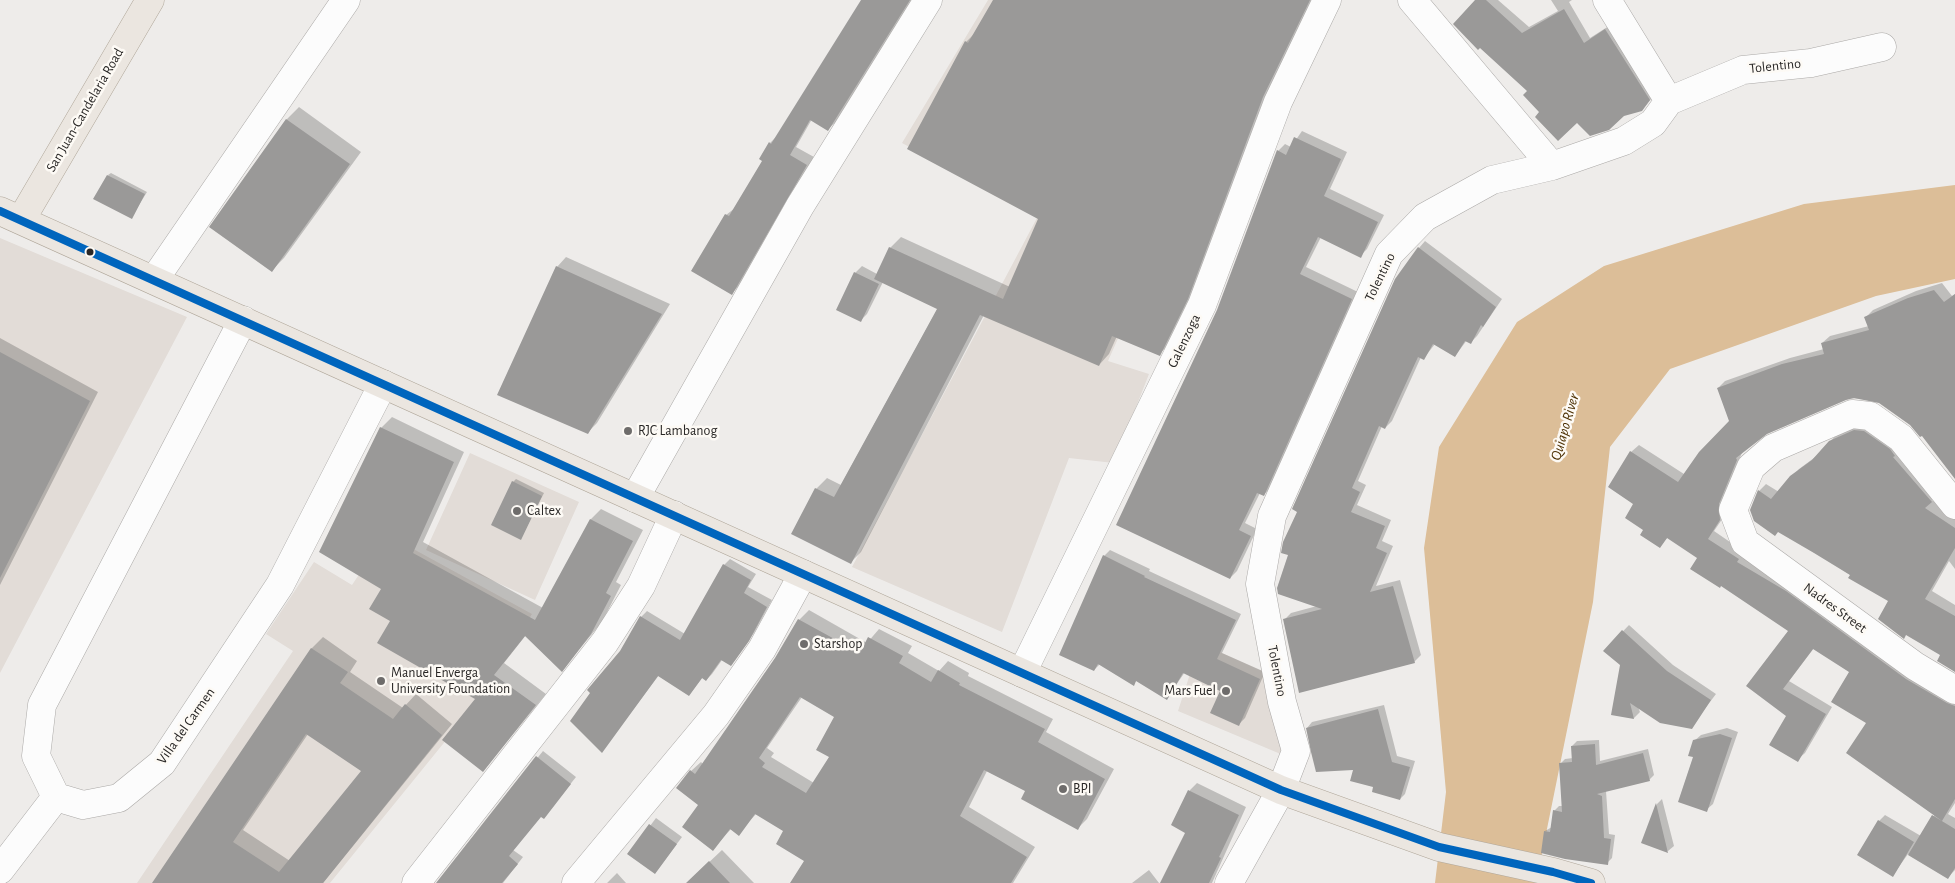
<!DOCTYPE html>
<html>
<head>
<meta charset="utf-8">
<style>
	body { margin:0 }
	canvas { display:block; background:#eeecea }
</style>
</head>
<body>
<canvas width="1955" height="883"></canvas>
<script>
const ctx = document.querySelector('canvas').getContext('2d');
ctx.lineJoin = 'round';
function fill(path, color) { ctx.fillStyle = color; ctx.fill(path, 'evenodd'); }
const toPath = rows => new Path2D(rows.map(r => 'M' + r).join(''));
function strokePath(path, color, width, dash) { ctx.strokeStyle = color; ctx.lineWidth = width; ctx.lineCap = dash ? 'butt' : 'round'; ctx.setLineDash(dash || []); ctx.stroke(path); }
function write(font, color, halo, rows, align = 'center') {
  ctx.font = font + ' "Alegreya Sans",sans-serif'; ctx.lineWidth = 5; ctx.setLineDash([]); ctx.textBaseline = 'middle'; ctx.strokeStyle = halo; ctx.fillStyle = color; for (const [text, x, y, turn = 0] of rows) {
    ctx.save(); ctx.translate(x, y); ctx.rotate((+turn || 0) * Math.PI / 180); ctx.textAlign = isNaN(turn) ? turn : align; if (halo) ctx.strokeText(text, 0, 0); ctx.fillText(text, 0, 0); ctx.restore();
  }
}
fill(toPath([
	[988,0,1268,0,1108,361,1149,374,1114,463,1069,458,1002,632,852,567,1038,216,902,143],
	[0,238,187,317,0,673],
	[470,453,579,502,535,600,426,550],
	[386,534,532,614,469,712,330,883,137,883,293,651,266,634,314,562,352,585],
	[1200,643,1264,672,1283,755,1178,711]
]), '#e2dcd7');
fill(toPath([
	[1955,185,1955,279,1876,296,1670,369,1610,447,1593,602,1536,883,1435,883,1446,792,1424,548,1439,447,1517,322,1604,266,1804,204]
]), '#dcbe98');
fill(toPath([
	[862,0,913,0,836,122,828,129,812,119,796,147,814,157,739,286,731,294,726,215,735,208,763,161,770,143,778,135],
	[995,0,1314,0,1198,287,1170,344,1159,354,1117,336,1109,354,1099,365,984,315,861,552,850,563,816,489,827,478,841,485,938,308,883,282,867,314,861,320,838,309,855,273,862,266,877,274,890,248,901,237,1010,287,1039,219,966,42,976,32],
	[1477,0,1498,0,1529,27,1558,11,1551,0,1572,0,1569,2,1590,38,1612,24,1656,93,1642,110,1577,121,1541,112],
	[299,107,361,152,284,258,272,270,211,227,287,119],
	[1302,131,1347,152,1330,189,1384,215,1367,249,1360,256,1321,237,1306,267,1358,292,1270,488,1264,495,1260,493,1245,523,1257,529,1237,571,1230,578,1218,311,1278,151,1285,144,1291,147],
	[111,173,147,192,131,218,108,175],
	[1425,241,1502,299,1477,336,1470,343,1467,340,1455,356,1435,344,1424,358,1421,357,1392,421,1385,428,1382,426,1358,481,1366,485,1357,505,1391,520,1382,541,1393,546,1376,586,1400,580,1421,655,1414,662,1284,620,1291,613,1317,606,1419,248],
	[566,257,670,304,597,423,588,432,557,267],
	[1942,283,1952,296,1955,294,1955,477,1922,434,1911,424,1880,402,1872,399,1846,398,1766,433,1743,450,1725,496,1727,512,1714,531,1955,697,1955,803,1948,814,1955,818,1955,870,1948,877,1908,854,1893,875,1879,821,1885,815,1921,836,1935,814,1868,722,1850,672,1814,648,1789,681,1832,707,1805,753,1797,760,1787,716,1748,686,1790,630,1699,557,1668,537,1660,546,1645,529,1635,504,1631,452,1639,445,1684,474,1730,421,1718,388,1725,381,1790,358,1824,349,1822,343,1830,336,1869,326,1866,317,1873,310,1916,291],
	[0,338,98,392,0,585],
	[392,417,464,452,423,542,543,608,591,519,601,509,643,530,616,582,621,585,602,622,562,670,526,635,504,663,546,694,483,771,477,699,392,621,382,588,381,428],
	[1863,423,1872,424,1939,494,1932,500,1955,516,1955,569,1949,561,1932,591,1955,605,1955,670,1890,601,1751,510,1759,491,1766,484,1779,492,1799,469,1818,455,1837,434],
	[516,479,544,493,521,538,513,482],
	[1110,550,1150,569,1149,571,1241,614,1222,653,1265,672,1245,718,1239,724,1222,691,1185,672,1167,698,1137,680,1133,684,1100,664,1094,670,1104,556],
	[730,559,756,574,748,587,772,600,754,633,731,665,722,660,712,674,706,680,703,677,689,695,659,675,602,751,621,652,641,617,647,611,685,634,724,565],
	[809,610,867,643,879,629,912,646,908,653,939,671,948,661,969,673,968,676,1053,719,1046,732,1114,769,1087,819,1078,828,1027,791,987,771,969,807,1035,847,1013,883,821,883,785,831,756,814,738,834,731,829,713,849,691,771,701,762,703,764,776,659,799,620],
	[802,697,836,717,830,756,814,783,771,757,774,753,767,748],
	[1629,625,1673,665,1716,694,1691,727,1638,707,1640,712,1634,718,1613,714,1621,665,1605,650],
	[323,637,357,661,350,672,403,708,416,694,452,724,323,883,153,883,312,648],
	[308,734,363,771,290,861,243,830],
	[1384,705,1397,756,1415,761,1405,794,1400,799,1375,786,1307,728,1312,722],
	[1727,728,1738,732,1713,804,1706,810,1694,757,1694,741,1701,735],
	[1599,740,1600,761,1648,749,1654,775,1649,780,1606,791,1609,834,1615,835,1612,858,1607,863,1545,831,1552,827,1554,811,1559,806,1563,806,1560,764,1565,759,1573,758,1572,746,1577,741],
	[543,751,576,777,549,811,541,815,513,850,523,857,503,883,437,883],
	[1197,783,1246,807,1212,883,1161,883,1187,832,1173,825,1190,790],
	[1662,799,1674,846,1668,851,1643,842,1657,804],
	[656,818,682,837,655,873,629,854],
	[722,850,754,883,687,883],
	[1149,870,1159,883,1132,883],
	[617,873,626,883,607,883]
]), '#0003');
fill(toPath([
	[861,0,910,0,828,131,810,120,790,155,807,165,732,295,691,271,725,214,729,216,762,161,759,159,769,142,771,144],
	[993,0,1310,0,1263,97,1188,299,1160,356,1112,336,1099,366,980,315,851,564,791,534,815,488,834,497,937,309,874,279,889,247,1003,299,1038,219,907,149,965,41,968,43],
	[1475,0,1486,0,1522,33,1564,9,1584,43,1605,29,1650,100,1642,111,1624,116,1609,130,1590,136,1577,123,1558,141,1535,117,1539,112,1523,95,1527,91,1480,48,1478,50,1453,24],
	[286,119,350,164,272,272,209,227],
	[1294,137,1341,159,1324,196,1378,222,1361,258,1318,237,1300,274,1352,299,1264,496,1257,493,1239,530,1251,536,1230,579,1116,525,1217,310,1277,150,1286,155],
	[107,175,145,194,132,219,93,199],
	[1418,247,1496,307,1483,327,1481,325,1471,344,1465,341,1455,357,1433,344,1424,360,1418,357,1385,429,1379,426,1352,488,1360,492,1351,512,1385,526,1376,548,1387,553,1370,592,1393,586,1415,663,1299,693,1283,619,1322,609,1278,594,1277,588,1288,555,1281,553,1283,542,1297,512,1292,509,1395,279],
	[556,266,662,314,588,434,497,395],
	[854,272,879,284,861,322,836,310],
	[1934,290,1944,302,1955,294,1955,479,1922,436,1920,437,1910,425,1879,403,1854,398,1846,400,1767,434,1736,458,1737,460,1719,504,1720,520,1708,539,1739,559,1737,562,1786,591,1906,679,1947,703,1955,706,1955,799,1942,821,1846,753,1866,723,1831,702,1849,672,1813,649,1783,689,1826,714,1798,762,1769,745,1786,716,1746,686,1788,631,1721,586,1720,588,1690,569,1697,558,1667,538,1660,548,1640,535,1643,530,1625,518,1633,504,1608,487,1630,451,1678,482,1699,452,1729,421,1717,388,1782,364,1824,354,1821,343,1869,330,1864,317,1908,298],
	[0,352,90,401,0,578],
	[380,427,454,462,413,553,535,620,590,519,633,541,606,593,611,596,591,634,562,672,525,636,494,675,536,705,483,772,442,740,475,699,377,643,390,621,369,609,381,589,319,552],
	[1854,430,1864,431,1890,449,1895,456,1893,457,1932,502,1925,508,1955,528,1955,548,1925,599,1955,616,1955,672,1937,661,1940,655,1906,635,1904,639,1878,619,1888,601,1848,578,1850,575,1814,553,1778,532,1775,536,1754,521,1750,510,1758,490,1771,499,1790,476,1812,460,1829,441],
	[512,481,542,496,521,540,491,525],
	[1103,555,1145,576,1144,577,1236,620,1217,659,1260,679,1239,726,1210,713,1220,691,1183,673,1167,700,1136,681,1134,686,1098,664,1094,671,1059,655],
	[723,564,751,580,744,593,767,607,749,641,731,666,721,660,706,681,702,678,689,696,658,676,602,753,570,721,590,693,587,690,620,651,640,616,680,640],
	[798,619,860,653,868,637,903,656,899,663,931,682,938,670,960,683,959,685,1045,729,1038,742,1105,779,1078,830,1021,799,1025,791,984,770,960,816,1027,857,1011,883,790,883,804,861,776,844,783,831,755,814,739,836,730,829,713,851,682,827,698,805,676,788,690,770,695,774,775,658],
	[800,697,834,717,816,750,829,757,806,793,762,767,765,763,759,758],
	[1622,630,1667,671,1711,700,1692,729,1660,723,1630,703,1634,719,1611,715,1620,665,1603,651],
	[311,648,348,672,340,683,393,719,405,704,442,735,323,883,152,883],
	[306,734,361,771,279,872,233,842],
	[1378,709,1392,762,1410,767,1400,800,1372,792,1373,787,1350,781,1353,770,1316,772,1311,752,1306,728],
	[1720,734,1732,738,1707,812,1678,802,1693,757,1688,756,1693,740],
	[1595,744,1596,765,1643,753,1650,781,1597,794,1602,796,1604,838,1611,839,1608,865,1565,859,1541,853,1544,831,1550,832,1553,810,1562,812,1559,763,1572,762,1571,746],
	[536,756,571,784,544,819,541,817,509,856,518,864,502,883,436,883],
	[1188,790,1239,815,1219,857,1221,858,1209,883,1160,883,1185,833,1171,825],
	[1656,803,1668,853,1641,843],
	[1932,815,1955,829,1955,868,1948,879,1908,855],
	[1878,820,1914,842,1893,877,1857,855],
	[649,824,677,844,655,874,627,854],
	[709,861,730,883,686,883]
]), '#9a9998');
const minor = toPath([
	[1412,0,1552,166],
	[1607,0,1669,101],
	[154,280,346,0],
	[243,320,42,705,36,756,56,797,83,805,119,798,162,763,280,585,383,384],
	[635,498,800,206,928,0],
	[1955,505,1901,438,1870,416,1852,414,1773,448,1751,467,1733,510,1745,542,1915,666,1955,690],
	[1022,673,1202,305,1278,102,1327,0],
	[0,870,56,797],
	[416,883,605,642,641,586,674,515],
	[576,883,716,715,762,649,803,574],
	[1229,883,1281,790,1296,751,1282,702,1260,584,1272,516,1389,254,1425,217,1492,180,1552,166,1624,141,1653,123,1669,101,1743,70,1811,63,1882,47]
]);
const primary = toPath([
	[0,211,1281,790,1439,847,1553,872,1591,883],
	[21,220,150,0]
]);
strokePath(minor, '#aba9a7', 29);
strokePath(primary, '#b0a79a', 29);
strokePath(minor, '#fcfcfc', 28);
strokePath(primary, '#ebe6e0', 28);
strokePath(toPath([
	[0,211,1281,790,1439,847,1553,872,1591,883]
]), '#0065bd', 8);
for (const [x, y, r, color] of [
	[90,252,4.5,"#292726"],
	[628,431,5,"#6e6c6b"],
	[517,511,5,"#6e6c6b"],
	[804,644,5,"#6e6c6b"],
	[381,681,5,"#6e6c6b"],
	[1226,691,5,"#6e6c6b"],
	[1063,789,5,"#6e6c6b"]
]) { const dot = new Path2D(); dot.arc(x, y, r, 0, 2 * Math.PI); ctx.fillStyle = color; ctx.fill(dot); strokePath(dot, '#fdfaf5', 2); }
write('14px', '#292726', '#fdfaf5', [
	["Tolentino",1775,66,-6],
	["San Juan-Candelaria Road",85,110,-60],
	["Tolentino",1380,277,-64],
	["Galenzoga",1184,341,-64],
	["Nadres Street",1835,608,36],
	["Tolentino",1277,671,79],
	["Villa del Carmen",186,726,-55]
]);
write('14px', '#292726', '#fdfaf5', [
	["RJC Lambanog",638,431],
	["Caltex",527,511],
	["Starshop",814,644],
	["Manuel Enverga",391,673],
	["University Foundation",391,689],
	["Mars Fuel",1216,691,"right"],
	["BPI",1073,789]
], 'left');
write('italic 15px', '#4d3104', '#fdfaf5', [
	["Quiapo River",1565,427,-74]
]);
</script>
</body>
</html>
